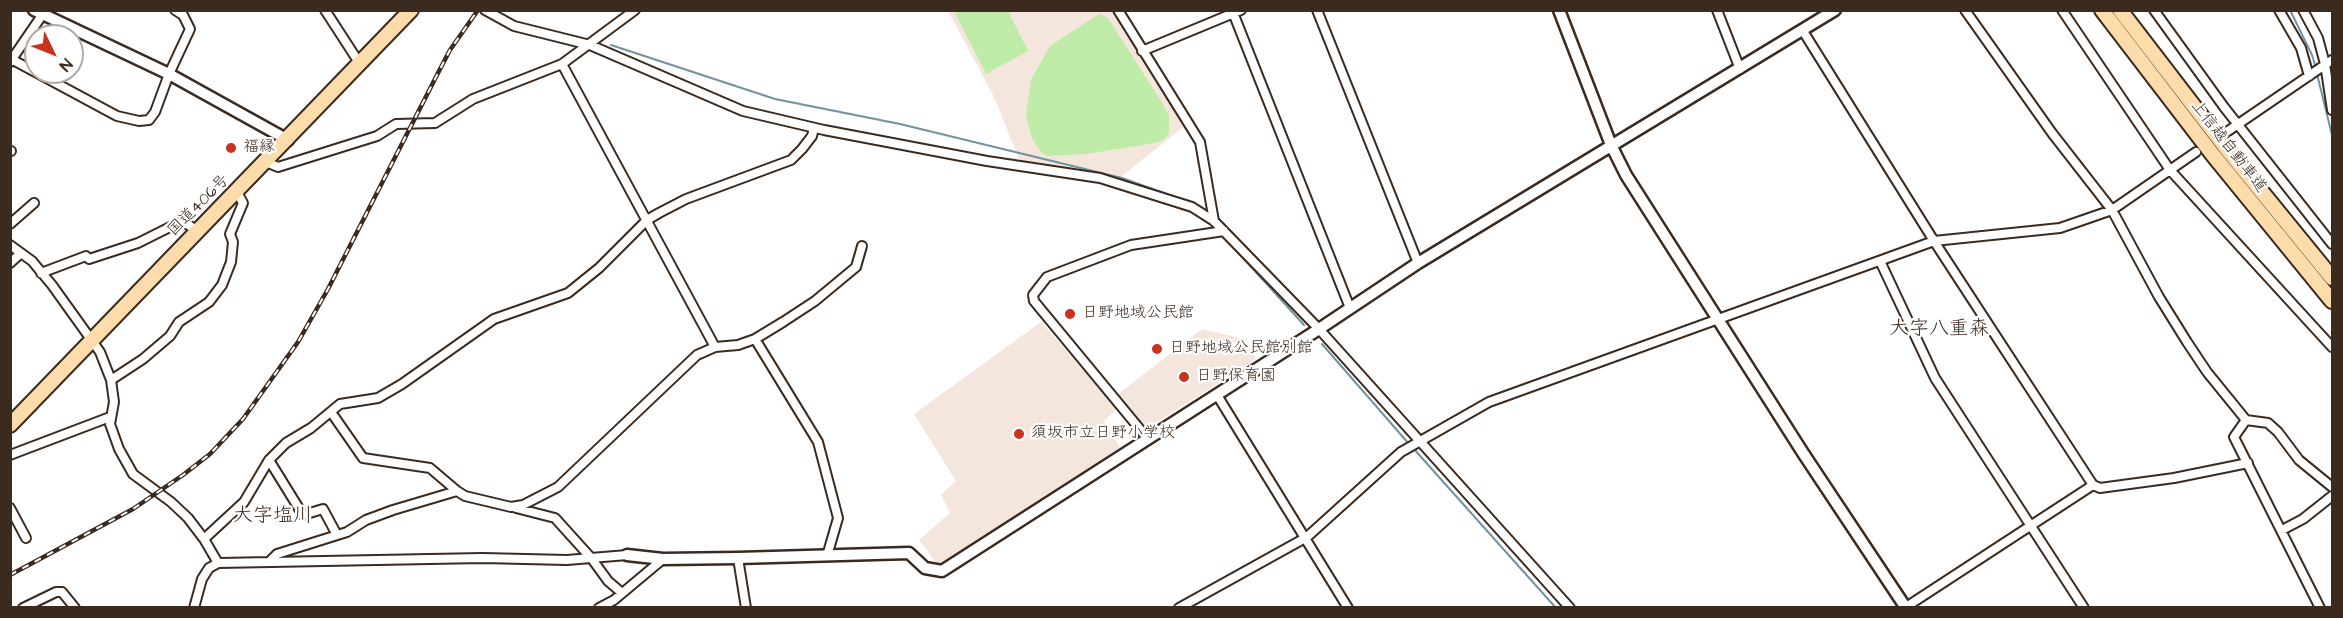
<!DOCTYPE html>
<html>
<head>
<meta charset="utf-8">
<style>
	body { margin:0 }
	#map { position:relative; width:2343px; height:618px; overflow:hidden; background:#fff; font-family:"Architects Daughter",sans-serif }
	canvas { display:block }
	.frame { position:absolute; inset:0; border:12px solid #3b2a1e; pointer-events:none }
	.north { position:absolute; left:24px; top:24px; width:60px; height:60px; box-sizing:border-box; background:#fff; border:2px solid #b1aaa5; border-radius:50%; rotate:133deg; font-size:16px; font-weight:700; line-height:24px; text-align:center; color:#3b2a1e }
	.north::after { content:''; display:block; margin:auto; width:21px; height:27px; background:#c8321e; clip-path:polygon(50% 0,100% 100%,50% 72%,0 100%) }
</style>
</head>
<body>
<div id="map">
<canvas width="2343" height="618"></canvas>
<div class="frame"></div>
<div class="north">N</div>
</div>
<script>
const ctx = document.querySelector('canvas').getContext('2d');
ctx.lineJoin = 'round';
function fill(path, color) { ctx.fillStyle = color; ctx.fill(path, 'evenodd'); }
const toPath = rows => new Path2D(rows.map(r => 'M' + r).join(''));
function strokePath(path, color, width, dash) { ctx.strokeStyle = color; ctx.lineWidth = width; ctx.lineCap = dash ? 'butt' : 'round'; ctx.setLineDash(dash || []); ctx.stroke(path); }
function write(font, color, halo, rows, align = 'center') {
  ctx.font = font + ' "Architects Daughter","Klee One",sans-serif'; ctx.lineWidth = 4.5; ctx.setLineDash([]); ctx.textBaseline = 'middle'; ctx.strokeStyle = halo; ctx.fillStyle = color; for (const [text, x, y, turn = 0] of rows) {
    ctx.save(); ctx.translate(x, y); ctx.rotate((+turn || 0) * Math.PI / 180); ctx.textAlign = isNaN(turn) ? turn : align; if (halo) ctx.strokeText(text, 0, 0); ctx.fillText(text, 0, 0); ctx.restore();
  }
}
fill(toPath([
	[948,11,1114,11,1186,125,1118,179,1021,164,994,97],
	[1041,322,1117,409,1104,421,1120,447,1071,482,938,565,919,540,950,513,941,495,956,481,914,414],
	[1202,329,1244,339,1256,359,1146,429,1117,395]
]), '#f4e6dd');
fill(toPath([
	[954,11,1008,11,1028,51,986,74],
	[1099,14,1108,18,1164,106,1169,116,1169,133,1165,139,1155,143,1086,154,1047,156,1040,151,1032,138,1026,116,1031,80,1050,46]
]), '#beeba8');
strokePath(toPath([
	[2290,10,2312,55,2316,68],
	[611,45,775,99,900,124,1122,178,1175,197],
	[2317,74,2332,135],
	[1223,236,1304,325],
	[1322,344,1409,444],
	[1413,448,1556,608]
]), '#7193a0', 2);
const street = toPath([
	[325,10,360,64],
	[485,10,514,26,590,45,743,111,824,130,987,161,1100,178,1192,207,1214,221,1319,329,1570,608],
	[1118,10,1200,142,1214,221],
	[1232,10,1350,308],
	[1317,10,1418,263],
	[1717,10,1740,69],
	[1965,10,2052,133,2112,210,2159,297,2187,342,2207,372,2246,420,2234,437,2320,608],
	[2062,10,2170,170,2332,347],
	[2154,10,2224,107,2332,244],
	[2279,10,2301,48,2309,76],
	[2303,10,2318,38,2325,64,2332,110],
	[1803,31,1934,241,2093,485,2100,488,2174,478,2248,463],
	[1142,51,1241,10],
	[13,60,117,116,139,121,149,120,155,112,169,74,190,29,183,15,175,10],
	[10,62,45,11],
	[562,64,715,347],
	[2228,131,2332,60],
	[10,151,11,151],
	[266,162,278,167,377,136,396,124,435,123,473,99,562,64,635,10],
	[10,224,34,203],
	[10,245,32,261,52,285,100,352,111,380,114,402,110,424,119,449,133,474,171,502,188,518,204,539,218,563],
	[1880,261,1935,378,2084,608],
	[10,263,21,253],
	[41,273,86,256,89,259,138,243,182,221,198,231],
	[755,339,818,442,838,518,827,556],
	[111,380,143,359,170,336,179,322,209,302,222,285,231,262,233,242,230,234,243,203,237,192],
	[1217,395,1348,608],
	[331,412,363,458,430,468,457,491],
	[2246,420,2268,423,2278,432,2299,460,2332,487],
	[1148,439,1034,301,1033,295,1047,277,1131,245,1224,231],
	[10,455,110,417],
	[269,460,303,515,323,509,337,535],
	[10,508,26,538],
	[516,508,555,518,592,559,608,581,622,593],
	[2282,530,2303,519,2332,496],
	[204,539,244,502,269,460,286,443,311,428,340,404,378,398,402,384,494,319,568,293,599,268,647,220,659,213,686,199,791,160,802,149,812,136,814,128],
	[738,558,746,608],
	[270,561,277,554,347,532,366,520,393,510,457,491,465,496,511,507,523,505,558,487,697,355,715,347,738,345,755,339,783,322,815,301,856,267,862,246],
	[1906,607,2093,485],
	[23,608,56,592,62,592,75,608],
	[194,608,202,579,209,568,218,563,483,558,567,560,627,555],
	[599,608,614,600,663,559],
	[1179,608,1307,537,1401,452,1489,402,1934,241,2060,228,2112,210,2196,152]
]);
const secondary = toPath([
	[34,10,169,74,288,140],
	[1559,10,1611,145,1626,175,1803,453,1906,608],
	[627,555,663,559,738,558,909,553,925,568,942,571,1319,329,1418,263,1835,10]
]);
const highway = toPath([
	[2102,10,2213,155,2332,301],
	[2120,10,2226,148,2332,278],
	[10,425,411,10]
]);
strokePath(street, '#3b2a1e', 12);
strokePath(secondary, '#3b2a1e', 15);
strokePath(highway, '#3b2a1e', 18);
strokePath(street, '#fff', 8);
strokePath(secondary, '#fff', 10);
strokePath(highway, '#fddcac', 14);
const rail = toPath([
	[10,575,133,509,183,475,210,454,243,419,298,342,328,289,438,73,450,50,478,10]
]);
strokePath(rail, '#3b2a1e', 4.5);
strokePath(rail, '#fff', 2, [7]);
for (const [x, y, r, color] of [
	[231,148,6,"#c8321e"],
	[1070,314,6,"#c8321e"],
	[1157,349,6,"#c8321e"],
	[1184,377,6,"#c8321e"],
	[1019,434,6,"#c8321e"]
]) { const dot = new Path2D(); dot.arc(x, y, r, 0, 2 * Math.PI); ctx.fillStyle = color; ctx.fill(dot); strokePath(dot, '#fff', 2); }
write('16px', '#3b2a1e', '#fff', [
	["上信越自動車道",2228,147,52],
	["国道406号",199,206,-45]
]);
write('16px', '#3b2a1e', '#fff', [
	["福縁",243,148],
	["日野地域公民館",1082,314],
	["日野地域公民館別館",1169,349],
	["日野保育園",1196,377],
	["須坂市立日野小学校",1031,434]
], 'left');
write('20px', '#3b2a1e', '#fff', [
	["大字八重森",1939,330],
	["大字塩川",273,517]
]);
</script>
</body>
</html>
